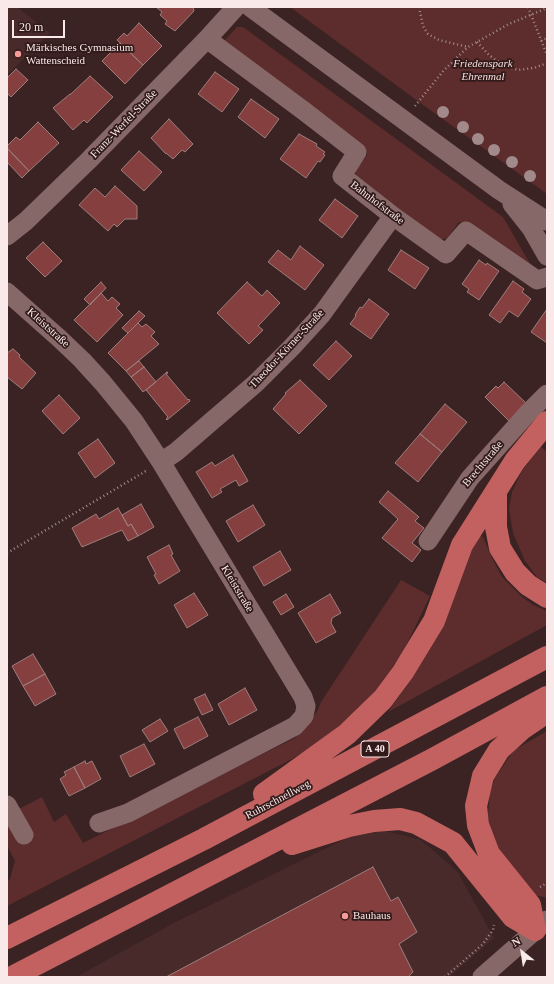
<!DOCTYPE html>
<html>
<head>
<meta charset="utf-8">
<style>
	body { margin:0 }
	#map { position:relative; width:554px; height:984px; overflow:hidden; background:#3b2323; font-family:Georgia,serif }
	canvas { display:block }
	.frame { position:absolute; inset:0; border:8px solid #fae9e9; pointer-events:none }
	.north { position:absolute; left:502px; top:932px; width:40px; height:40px; -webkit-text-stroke:3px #311a19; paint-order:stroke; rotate:330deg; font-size:11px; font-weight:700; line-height:16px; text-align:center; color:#fae9e9 }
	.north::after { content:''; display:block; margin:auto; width:14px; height:18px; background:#fae9e9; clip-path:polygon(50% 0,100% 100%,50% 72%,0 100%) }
	.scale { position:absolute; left:12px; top:20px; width:53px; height:18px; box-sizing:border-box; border:2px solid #fae9e9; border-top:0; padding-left:5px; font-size:12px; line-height:14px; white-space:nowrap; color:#fae9e9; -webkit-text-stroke:3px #311a19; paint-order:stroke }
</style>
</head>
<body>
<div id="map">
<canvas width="554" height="984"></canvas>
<div class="frame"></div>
<div class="north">N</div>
<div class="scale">20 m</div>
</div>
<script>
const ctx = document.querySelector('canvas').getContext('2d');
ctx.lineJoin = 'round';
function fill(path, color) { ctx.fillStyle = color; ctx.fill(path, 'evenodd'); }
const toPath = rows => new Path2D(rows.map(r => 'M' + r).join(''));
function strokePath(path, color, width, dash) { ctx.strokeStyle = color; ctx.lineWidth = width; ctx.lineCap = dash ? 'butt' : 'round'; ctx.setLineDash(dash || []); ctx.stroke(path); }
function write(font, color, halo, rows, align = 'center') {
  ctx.font = font + ' Georgia,serif'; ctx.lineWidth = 3.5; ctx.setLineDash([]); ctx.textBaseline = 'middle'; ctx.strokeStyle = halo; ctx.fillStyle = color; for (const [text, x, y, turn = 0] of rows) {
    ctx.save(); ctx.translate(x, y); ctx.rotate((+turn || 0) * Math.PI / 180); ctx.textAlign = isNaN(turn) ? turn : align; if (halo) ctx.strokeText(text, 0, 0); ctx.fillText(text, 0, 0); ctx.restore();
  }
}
fill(toPath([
	[7,7,17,7,50,33,7,75],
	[385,831,421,840,457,871,494,938,449,977,76,977,174,923,349,837]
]), '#492a2a');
fill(toPath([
	[290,7,547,7,547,194,419,102],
	[237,27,243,27,503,217,533,269,468,223,459,222,448,237,444,239,437,239,356,175,356,170,367,155,365,148,222,43],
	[541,447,547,452,547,583,537,577,525,561,513,533,509,509,512,492,522,471],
	[479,535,483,537,492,558,502,577,521,596,533,605,547,611,547,625,388,712,406,687,424,657,459,575],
	[401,580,430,596,403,652,377,689,363,706,338,728,319,743,292,759,7,906,7,881,10,879,15,861,7,846,7,815,42,797,54,822,66,814,83,843,295,738,317,712,321,702],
	[547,731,547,898,530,894,498,856,490,835,488,814,490,793,495,778,514,750]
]), '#5d2c2c');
const building = toPath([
	[156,7,193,7,194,11,175,31,165,24,167,21,160,15,162,12,156,7],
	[139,23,162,46,143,65,117,40,124,33,127,36,139,23],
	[120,43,143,65,125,84,102,61,120,43],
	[16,69,28,80,11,97,7,93,7,78,16,69],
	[215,72,239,89,222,112,198,94,215,72],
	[90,76,113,97,87,123,84,120,73,130,53,108,70,94,71,94,90,76],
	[251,99,279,119,265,138,238,117,251,99],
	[169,119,193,144,185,152,182,150,173,159,166,153,166,154,151,138,169,119],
	[38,122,59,143,29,171,7,148,7,146,16,137,20,140,38,122],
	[299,134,317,144,316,146,325,152,323,154,325,155,320,162,318,161,306,178,280,159,299,134],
	[7,148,29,171,22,178,7,162,7,148],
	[139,151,162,172,144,191,121,170,139,151],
	[115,186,137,206,137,219,125,219,117,227,114,224,108,231,79,205,95,188,105,197,115,186],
	[335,199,358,216,342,238,319,220,335,199],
	[43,242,62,261,45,277,26,258,43,242],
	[300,246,324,265,305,290,268,262,278,250,291,260,300,246],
	[401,250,429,268,415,289,388,270,401,250],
	[479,260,486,265,487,263,499,271,479,300,467,292,469,289,462,284,479,260],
	[513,281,524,289,522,292,531,299,518,317,509,311,500,323,489,315,513,281],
	[101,282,106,288,90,305,84,299,101,282],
	[247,282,262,296,267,290,280,303,258,326,263,330,249,344,217,313,247,282],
	[101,293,108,301,112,297,120,304,116,308,123,315,97,342,74,320,101,293],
	[369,299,389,314,371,339,350,324,356,316,355,315,360,307,362,308,369,299],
	[547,309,547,343,531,332,547,309],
	[139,311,145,316,128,333,122,328,139,311],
	[138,323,142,327,146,324,155,332,151,336,159,344,126,371,108,353,138,323],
	[336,341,352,356,329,380,313,365,336,341],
	[13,349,20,355,19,357,36,373,22,389,7,377,7,353,13,349],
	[139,361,144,367,131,377,126,371,139,361],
	[144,367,156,382,143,392,131,377,144,367],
	[167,372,168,373,166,374,188,400,189,399,190,401,167,420,166,419,168,417,146,390,167,372],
	[300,380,327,406,299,434,273,409,286,394,285,393,300,380],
	[504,382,527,404,509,421,485,397,496,386,498,388,504,382],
	[59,395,80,418,63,434,42,411,59,395],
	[445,404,467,422,442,452,420,434,445,404],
	[420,434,442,452,418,482,395,463,420,434],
	[98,439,115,463,95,478,78,453,98,439],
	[233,455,248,481,239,486,236,480,220,489,222,492,212,498,196,472,212,462,215,466,233,455],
	[388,491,419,517,415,521,424,528,412,543,421,550,412,562,382,538,398,519,379,502,388,491],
	[141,504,154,527,138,536,131,524,128,526,122,515,141,504],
	[253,505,265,525,238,542,226,521,253,505],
	[118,508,128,526,131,524,138,536,128,541,122,530,82,547,72,528,96,514,99,519,118,508],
	[169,545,173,554,171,555,180,571,159,584,154,575,156,574,147,557,169,545],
	[280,551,291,570,264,586,253,567,280,551],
	[194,593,208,615,187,628,174,605,194,593],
	[286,594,294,607,281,615,273,602,286,594],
	[330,594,341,613,332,618,331,623,336,632,316,643,298,613,330,594],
	[33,654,45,674,23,686,12,666,33,654],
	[45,674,56,694,35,706,23,686,45,674],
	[245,688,257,710,229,725,218,704,245,688],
	[205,694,213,710,202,715,194,699,205,694],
	[198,717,208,736,184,749,174,729,198,717],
	[160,719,168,731,150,742,142,730,160,719],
	[144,744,155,764,130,777,120,756,144,744],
	[85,761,86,764,92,761,101,779,85,788,74,767,85,761],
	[74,767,85,788,69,796,60,779,66,775,64,772,74,767],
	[373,867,391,901,398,897,417,932,399,944,413,972,408,977,166,977,373,867]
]);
fill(building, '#863f3f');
strokePath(building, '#9c7e7d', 1);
strokePath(toPath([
	[419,7,423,26,428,34,439,40,468,47],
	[528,7,547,55],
	[541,41,547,38],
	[477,42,489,55,503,65,518,70,534,68,547,63],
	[415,106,444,70,468,47,509,24,547,8],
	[7,553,146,471],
	[540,887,547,883],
	[445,977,483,944,493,930,494,925]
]), '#a38f8f', 2.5, [1, 3]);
strokePath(toPath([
	[250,7,499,190,547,221],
	[207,39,304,111,357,152,342,176,393,216,446,254,466,231,537,280,547,277],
	[512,204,531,228,547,256],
	[7,236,26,221,89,160,207,39,236,7],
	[7,292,60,339,82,360,103,383,134,421,161,462,303,697,306,706,304,716,295,726,128,813,99,823],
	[161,462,176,452,256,383,292,347,322,314,393,216],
	[428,541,470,478,527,414,547,394],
	[7,805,24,835],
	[482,977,547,920]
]), '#856867', 19);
strokePath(toPath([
	[496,492,496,527,500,548,515,572,528,585,547,597],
	[264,794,347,734,383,699,403,672,434,621,462,545,515,461,547,422],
	[292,844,349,826,374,821,400,819,416,823,453,843,513,917,535,930],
	[535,930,530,905,489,854,478,825,476,806,483,776,499,750,522,729,547,712],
	[7,938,204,839,547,657],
	[12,977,431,760,547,697]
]), '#c36161', 22);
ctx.fillStyle = '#a18a89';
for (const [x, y] of [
	[443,112],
	[463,127],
	[478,139],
	[494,150],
	[512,162],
	[530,176]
]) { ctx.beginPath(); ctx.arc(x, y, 6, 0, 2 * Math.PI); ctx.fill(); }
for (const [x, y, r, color] of [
	[18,54,4,"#f59b99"],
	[345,916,4,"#f59b99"]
]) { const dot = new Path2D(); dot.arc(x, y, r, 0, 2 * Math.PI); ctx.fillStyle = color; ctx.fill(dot); strokePath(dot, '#311a19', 1.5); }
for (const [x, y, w] of [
	[375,749,28]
]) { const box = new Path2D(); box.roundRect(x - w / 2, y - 8, w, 16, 3); ctx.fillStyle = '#311a19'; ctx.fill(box); strokePath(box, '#fae9e9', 1); }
write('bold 10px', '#fae9e9', null, [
	["A 40",375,749]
]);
write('11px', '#fae9e9', '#311a19', [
	["Märkisches Gymnasium",26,48],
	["Wattenscheid",26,61],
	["Bauhaus",353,916]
], 'left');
write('italic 11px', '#f5dedd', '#311a19', [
	["Friedenspark",483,64],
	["Ehrenmal",483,77]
]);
write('11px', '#fae9e9', '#311a19', [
	["Franz-Werfel-Straße",124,124,-46],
	["Bahnhofstraße",377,203,37],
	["Kleiststraße",48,328,42],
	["Theodor-Körner-Straße",287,349,-47],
	["Brechtstraße",483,464,-50],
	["Kleiststraße",237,589,59],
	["Ruhrschnellweg",278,800,-28]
]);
</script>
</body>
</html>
